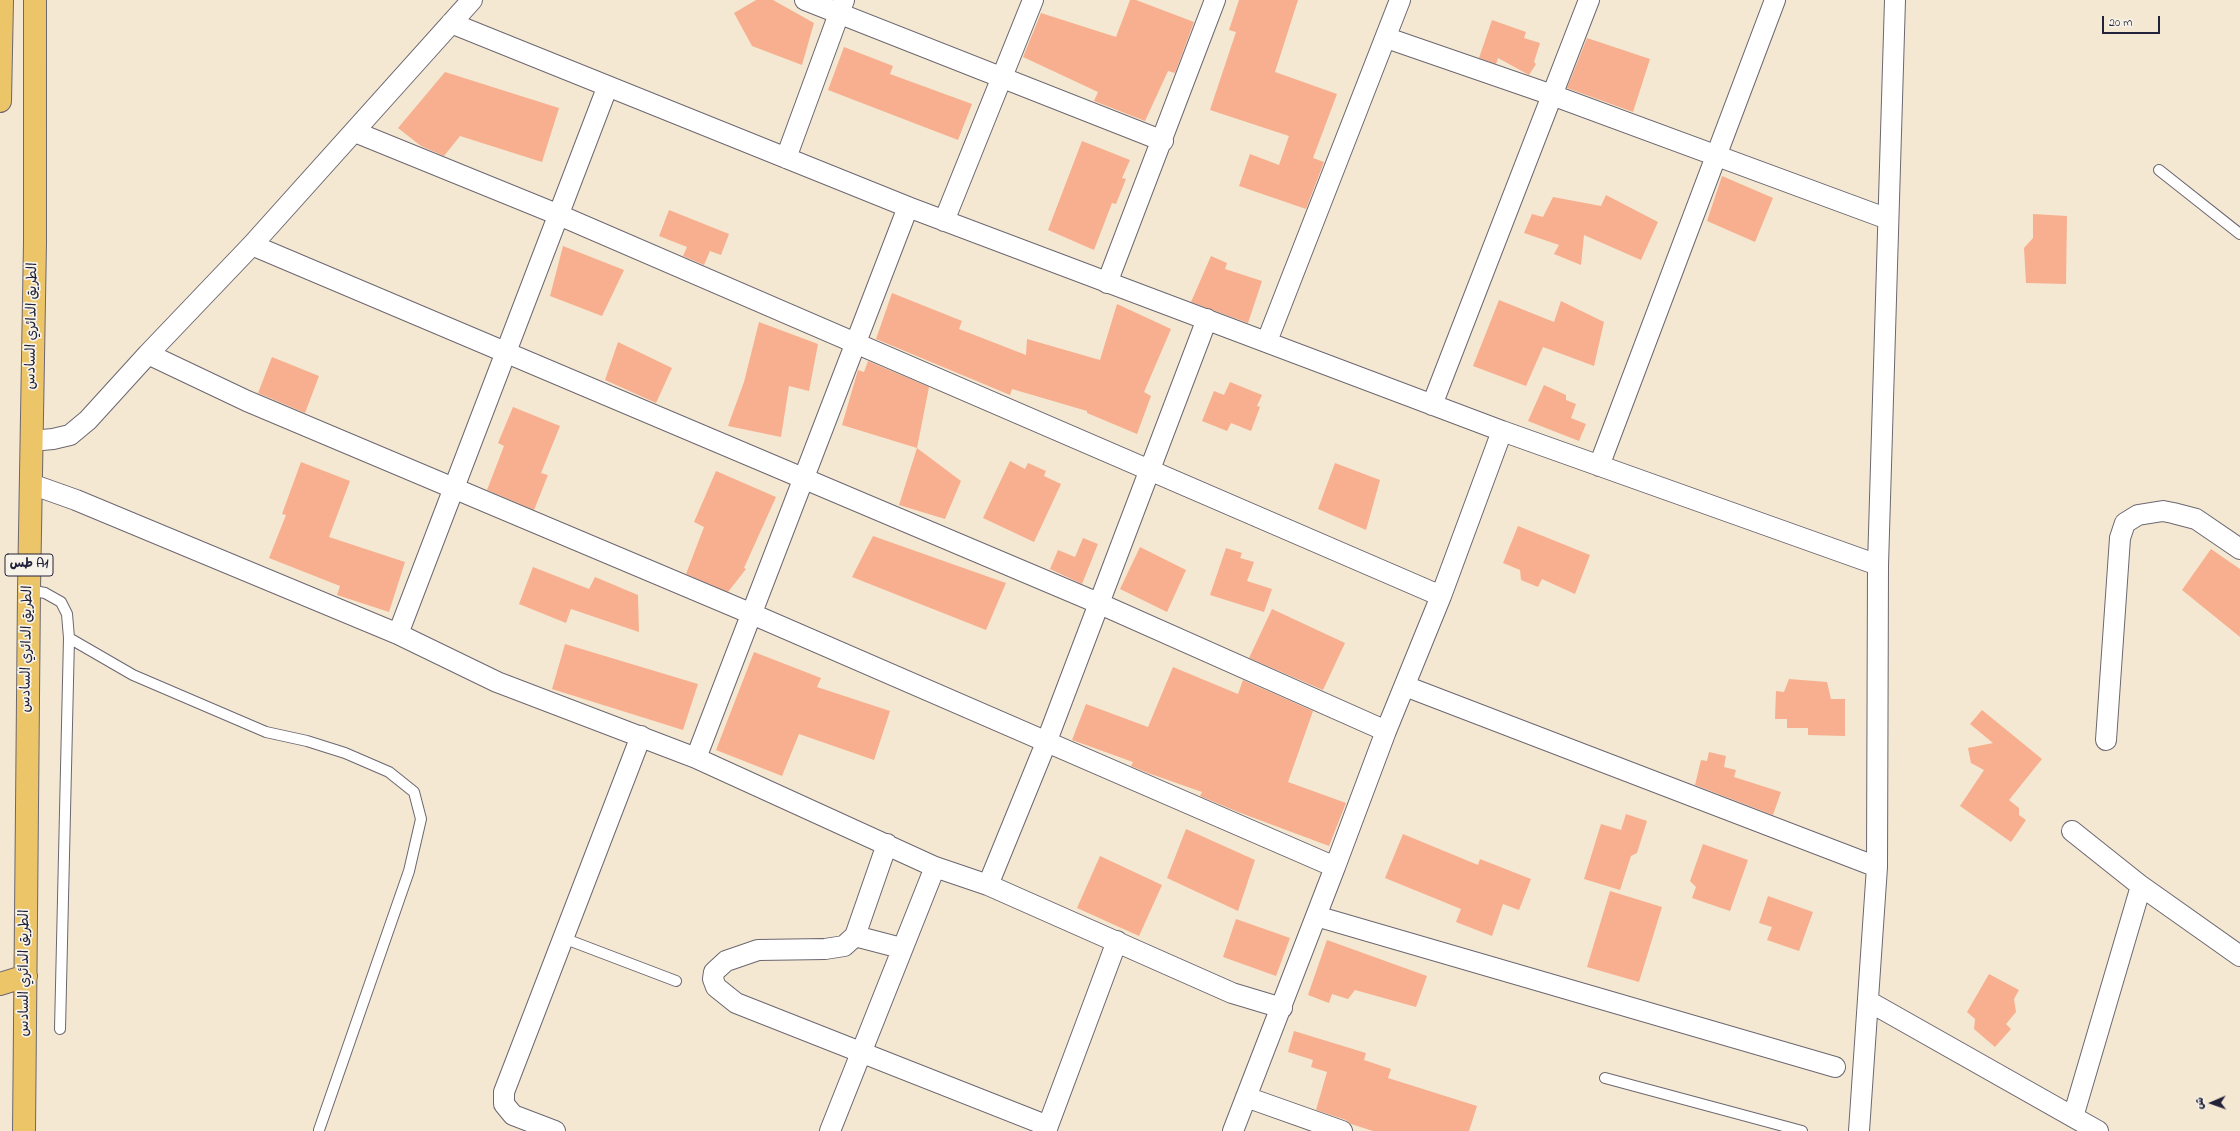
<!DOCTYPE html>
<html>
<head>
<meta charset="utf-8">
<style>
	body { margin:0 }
	#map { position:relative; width:2240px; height:1131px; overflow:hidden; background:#f4e8d2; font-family:"Indie Flower","Playpen Sans Arabic",sans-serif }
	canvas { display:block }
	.north { position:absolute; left:2192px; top:1083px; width:40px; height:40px; -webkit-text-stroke:3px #f7f3e8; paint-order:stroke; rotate:268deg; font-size:11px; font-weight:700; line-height:16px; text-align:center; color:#22223b }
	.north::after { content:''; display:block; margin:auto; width:14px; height:18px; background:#22223b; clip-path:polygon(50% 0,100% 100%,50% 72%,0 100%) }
	.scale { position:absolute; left:2102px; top:16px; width:58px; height:18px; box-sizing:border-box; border:2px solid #22223b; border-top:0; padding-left:5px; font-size:12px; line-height:14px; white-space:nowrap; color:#22223b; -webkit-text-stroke:3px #f7f3e8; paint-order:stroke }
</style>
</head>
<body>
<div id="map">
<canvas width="2240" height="1131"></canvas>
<div class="north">ش</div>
<div class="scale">20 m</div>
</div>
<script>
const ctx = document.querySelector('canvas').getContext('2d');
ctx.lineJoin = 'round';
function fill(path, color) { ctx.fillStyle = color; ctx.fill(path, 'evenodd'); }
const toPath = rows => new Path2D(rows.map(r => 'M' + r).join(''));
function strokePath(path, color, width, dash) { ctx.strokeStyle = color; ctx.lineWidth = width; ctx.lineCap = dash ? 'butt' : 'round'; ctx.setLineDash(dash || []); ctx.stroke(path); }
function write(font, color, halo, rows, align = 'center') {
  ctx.font = font + ' "Indie Flower","Playpen Sans Arabic",sans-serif'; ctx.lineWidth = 3.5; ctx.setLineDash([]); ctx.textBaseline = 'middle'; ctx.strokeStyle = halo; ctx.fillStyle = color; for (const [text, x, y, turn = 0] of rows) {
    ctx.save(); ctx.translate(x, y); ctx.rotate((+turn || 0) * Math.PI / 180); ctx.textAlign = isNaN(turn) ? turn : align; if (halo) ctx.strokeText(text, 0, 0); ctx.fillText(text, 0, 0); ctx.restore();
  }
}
fill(toPath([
	[756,0,773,0,814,23,802,65,752,46,734,13],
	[1130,0,1136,0,1194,22,1175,73,1168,71,1145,121,1094,101,1098,92,1023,57,1041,13,1116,37],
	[1239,0,1298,0,1275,72,1337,94,1313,158,1324,162,1306,209,1239,186,1250,154,1279,165,1289,136,1210,110,1236,32,1229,30],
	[1492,20,1526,32,1524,38,1540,43,1534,62,1536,64,1529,75,1498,58,1496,64,1479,58],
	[1587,38,1650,59,1633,112,1567,88],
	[844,47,893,66,890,74,972,104,958,140,828,90],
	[445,72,559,108,542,162,460,136,444,156,421,146,398,128],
	[1082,141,1130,160,1122,178,1126,179,1116,204,1112,203,1094,250,1048,230],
	[1722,176,1773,198,1755,242,1707,221],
	[1606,195,1658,222,1641,260,1584,235,1581,265,1554,254,1559,245,1524,233,1532,214,1543,217,1553,197,1601,206],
	[669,210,729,234,721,255,710,251,704,265,683,256,687,247,659,236],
	[2033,214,2067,216,2066,284,2026,283,2024,248,2033,238],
	[563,246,624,270,602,316,550,296],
	[1211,256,1227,263,1225,269,1262,281,1248,323,1191,302],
	[892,293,962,321,959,329,1026,355,1027,339,1100,360,1117,304,1171,329,1144,392,1151,396,1137,434,1087,413,1087,411,1012,389,1010,395,876,339],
	[1499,300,1554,322,1561,301,1604,322,1594,366,1543,347,1526,386,1473,366],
	[759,322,818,344,809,391,789,386,781,437,728,426,744,382],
	[618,342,672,368,656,403,605,380],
	[272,357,319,376,305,413,258,393],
	[868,361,929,387,917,448,842,425,858,370,864,372],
	[1230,382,1262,395,1257,406,1260,407,1251,431,1231,423,1227,431,1202,421,1214,391,1224,395],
	[1544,385,1566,395,1566,400,1576,404,1571,418,1586,424,1579,441,1528,421],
	[513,407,560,426,541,473,548,475,534,510,487,490,504,446,498,443],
	[917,448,961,481,945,519,899,505],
	[1010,461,1025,469,1028,463,1046,471,1044,476,1061,484,1034,542,983,518],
	[301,462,350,481,329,537,405,562,389,612,337,595,340,586,269,558,286,515,282,514],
	[1335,463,1380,480,1366,530,1318,509],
	[716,471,776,497,744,568,746,569,728,592,686,574,704,527,694,522],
	[1518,526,1590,555,1575,594,1542,579,1538,587,1521,580,1520,570,1503,563],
	[873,536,1006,583,986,630,852,577],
	[1083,538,1098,544,1082,584,1050,569,1058,550,1075,557],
	[1140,547,1186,570,1167,612,1120,589],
	[1226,548,1242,553,1240,558,1254,562,1247,581,1272,589,1264,612,1210,595],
	[2211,549,2240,569,2240,637,2182,590],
	[533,567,589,589,595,577,638,595,639,632,571,609,566,623,519,604],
	[1272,609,1345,643,1323,690,1249,658],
	[565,644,698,684,683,730,552,689],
	[754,652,821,678,817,687,890,711,874,760,799,734,782,776,716,750],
	[1173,667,1238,694,1243,680,1313,711,1288,782,1346,803,1329,846,1238,812,1200,796,1202,792,1148,773,1131,766,1133,762,1072,740,1086,704,1148,727],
	[1789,679,1827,682,1831,699,1845,699,1845,736,1808,735,1808,728,1787,728,1787,719,1775,719,1776,691,1784,692],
	[1982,710,2042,759,2009,800,2019,808,2019,815,2026,820,2011,842,1960,806,1984,770,1971,763,1968,748,1993,743,1970,724],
	[1709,752,1726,756,1724,767,1736,770,1734,777,1781,792,1773,815,1695,785,1701,760,1707,761],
	[1626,814,1647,821,1637,853,1631,856,1620,890,1584,879,1601,824,1621,830],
	[1186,829,1255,860,1238,911,1167,878],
	[1403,834,1478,865,1480,859,1531,879,1519,910,1503,904,1492,936,1456,922,1461,909,1385,878],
	[1703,844,1748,860,1730,911,1692,898,1696,887,1690,881],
	[1100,856,1162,885,1139,936,1077,908],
	[1610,891,1662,907,1639,982,1587,967],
	[1768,896,1813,912,1799,951,1767,940,1772,927,1759,923],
	[1236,919,1290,938,1276,976,1223,957],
	[1327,940,1427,976,1416,1007,1355,990,1348,999,1332,994,1329,1003,1308,995],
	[1989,974,2019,990,2014,999,2016,1012,2006,1024,2011,1029,1995,1047,1974,1029,1975,1019,1967,1012],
	[1294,1031,1366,1053,1364,1060,1391,1069,1388,1078,1477,1106,1469,1131,1373,1131,1351,1124,1346,1120,1316,1110,1327,1072,1311,1067,1313,1060,1288,1052]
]), '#f7af8f');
const service = toPath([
	[2159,170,2240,234],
	[29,590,45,593,61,602,67,614,69,638,133,675,266,732,307,741,345,753,389,772,414,792,421,819,409,871,319,1130],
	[563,938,676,981],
	[60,1029,69,638],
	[1605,1078,1802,1131]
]);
const minor = toPath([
	[805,0,1163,141],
	[451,23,908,207],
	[1387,38,1552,95,1888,219],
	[355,132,559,215,1441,596],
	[786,158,844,0],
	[944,221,1033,0],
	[252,245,1098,603,1386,731,1335,867],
	[1107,283,1215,0],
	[1267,341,1400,0],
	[148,354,247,401,752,614,1335,867,1233,1131],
	[1432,405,1589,0],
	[1502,431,1878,565,1895,0],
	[31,441,53,439,70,435,88,420,148,354,252,245,472,0],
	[1599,466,1775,0],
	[31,484,76,500,398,634,497,682,696,758,935,867,988,885,1232,993,1282,1008],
	[398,634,607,88],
	[1405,686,1877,867],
	[2106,740,2120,538,2125,523,2138,515,2163,511,2173,513,2196,519,2240,549],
	[696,758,908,207,1502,431,1441,596,1386,731],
	[2072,831,2141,886,2240,956],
	[887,844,855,936,844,946,825,949,758,950,726,961,714,972,713,979,716,987,736,1003,1048,1126],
	[988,885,1046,743,1207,319],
	[1316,916,1835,1067],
	[855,936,901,948],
	[1868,1001,2098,1131],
	[1246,1097,1342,1131],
	[2073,1117,2141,886],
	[555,1131,513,1115,504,1104,504,1092,641,736],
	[830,1131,935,867],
	[1046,1131,1117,941],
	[1859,1131,1877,867,1878,565]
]);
const trunk = toPath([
	[0,101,2,0],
	[0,984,26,976],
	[24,1131,29,590,35,242,35,0]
]);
strokePath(service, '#6c6770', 12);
strokePath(minor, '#6c6770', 22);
strokePath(trunk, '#6c6770', 24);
strokePath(service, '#fff', 10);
strokePath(minor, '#fff', 20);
strokePath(trunk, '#edc569', 22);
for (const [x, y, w] of [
	[29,565,48]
]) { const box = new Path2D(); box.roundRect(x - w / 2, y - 11, w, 22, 3); ctx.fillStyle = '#f7f3e8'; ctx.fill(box); strokePath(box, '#22223b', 1); }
write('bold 13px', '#22223b', null, [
	["طس A1",29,565]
]);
write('14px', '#22223b', '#f7f3e8', [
	["الطريق الدائري السادس",33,326,-89],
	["الطريق الدائري السادس",28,649,-89],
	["الطريق الدائري السادس",26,973,-90]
]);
</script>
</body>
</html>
